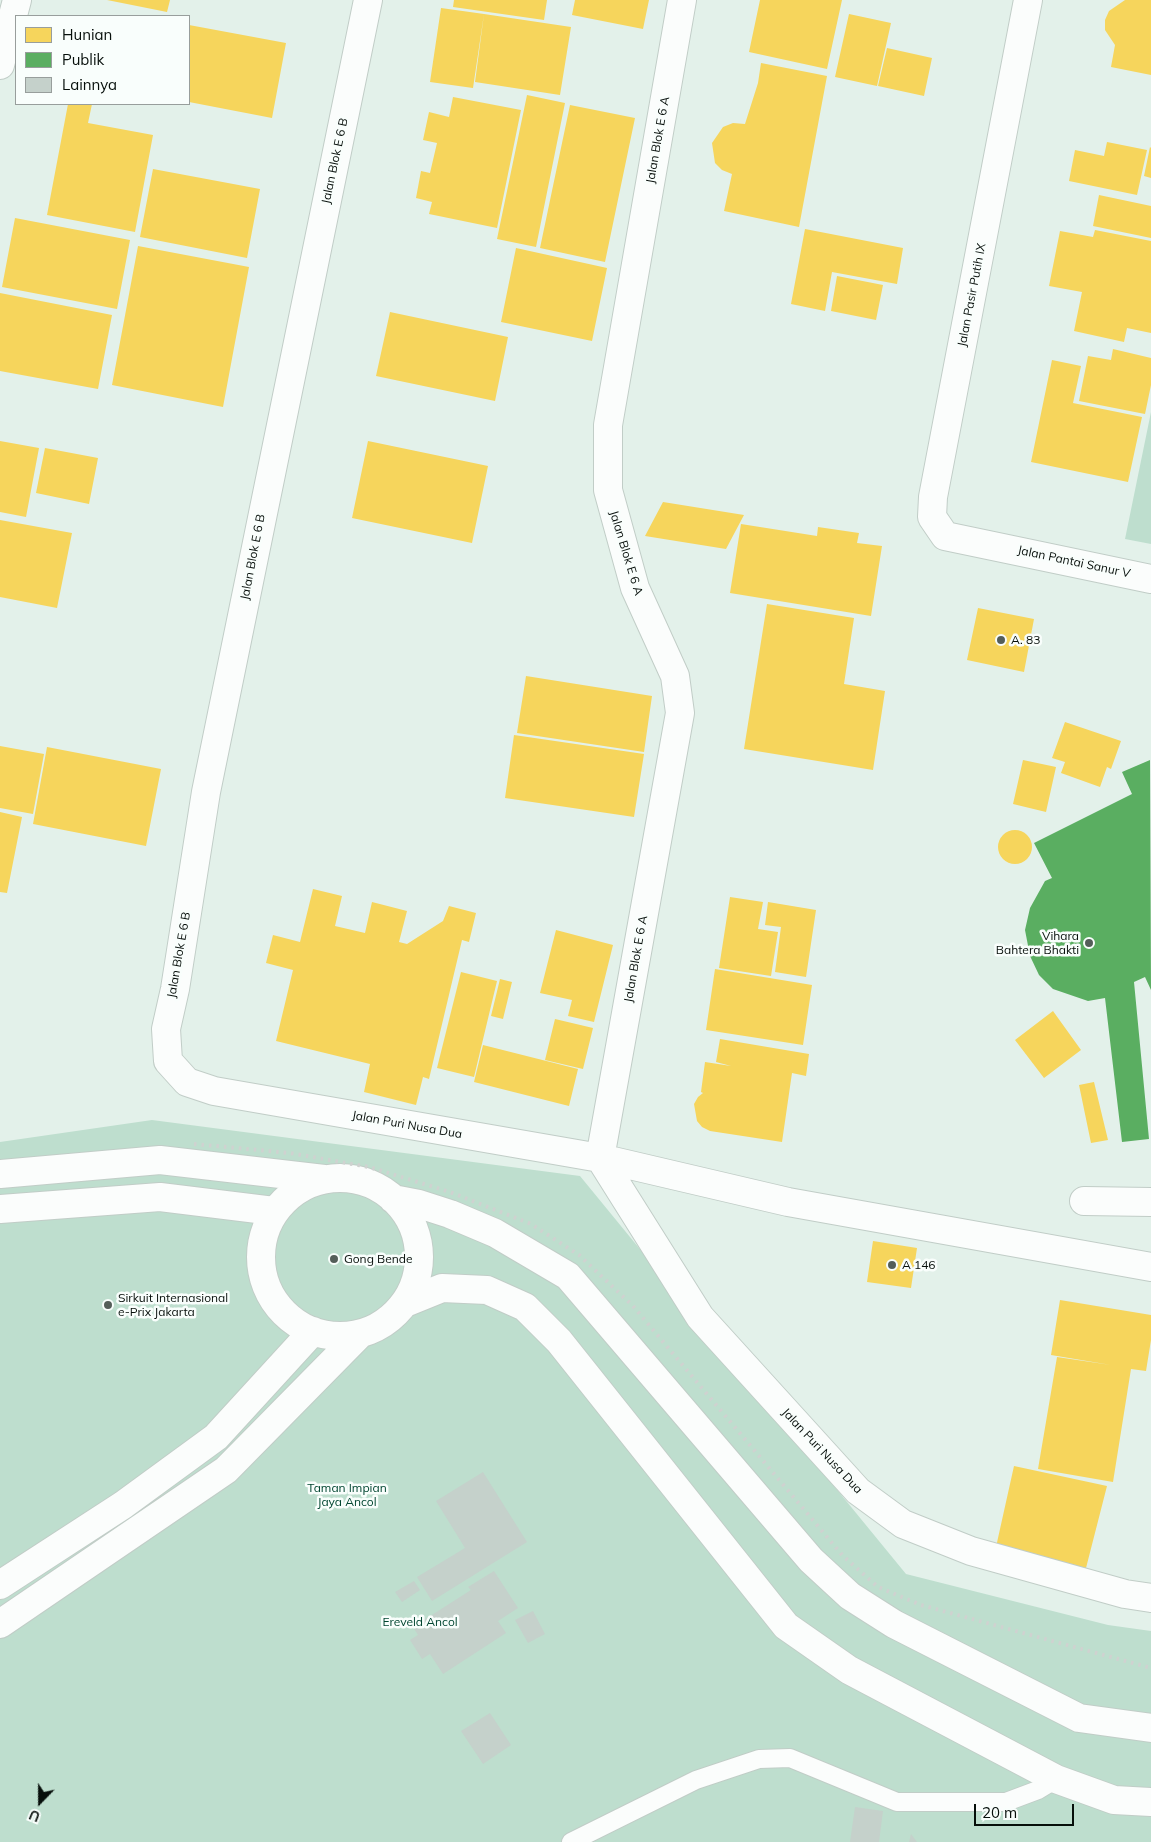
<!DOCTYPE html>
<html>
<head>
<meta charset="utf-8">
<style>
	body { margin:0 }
	#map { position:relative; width:1151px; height:1842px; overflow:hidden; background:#e3f1ea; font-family:Mulish,sans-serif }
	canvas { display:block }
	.legend { position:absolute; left:15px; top:15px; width:175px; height:90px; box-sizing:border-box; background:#f9fefc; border:1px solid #989e9c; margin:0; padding:6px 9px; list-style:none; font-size:15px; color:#070f0b }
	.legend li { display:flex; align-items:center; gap:10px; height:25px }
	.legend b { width:25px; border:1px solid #989e9c }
	.north { position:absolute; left:15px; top:1777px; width:50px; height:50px; -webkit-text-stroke:4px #f9fefc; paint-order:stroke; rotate:202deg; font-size:14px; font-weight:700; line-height:20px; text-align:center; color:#070f0b }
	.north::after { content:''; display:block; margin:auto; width:18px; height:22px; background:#070f0b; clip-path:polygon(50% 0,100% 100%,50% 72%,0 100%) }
	.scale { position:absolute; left:974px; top:1804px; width:100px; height:22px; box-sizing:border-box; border:2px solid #070f0b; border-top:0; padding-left:6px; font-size:15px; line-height:18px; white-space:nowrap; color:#070f0b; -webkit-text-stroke:4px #f9fefc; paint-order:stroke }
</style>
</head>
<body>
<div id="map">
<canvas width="1151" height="1842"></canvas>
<ul class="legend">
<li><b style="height:14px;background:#f6d55c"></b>Hunian</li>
<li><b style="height:14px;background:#5aae61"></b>Publik</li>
<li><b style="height:14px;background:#c5d1cb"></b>Lainnya</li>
</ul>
<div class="north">U</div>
<div class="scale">20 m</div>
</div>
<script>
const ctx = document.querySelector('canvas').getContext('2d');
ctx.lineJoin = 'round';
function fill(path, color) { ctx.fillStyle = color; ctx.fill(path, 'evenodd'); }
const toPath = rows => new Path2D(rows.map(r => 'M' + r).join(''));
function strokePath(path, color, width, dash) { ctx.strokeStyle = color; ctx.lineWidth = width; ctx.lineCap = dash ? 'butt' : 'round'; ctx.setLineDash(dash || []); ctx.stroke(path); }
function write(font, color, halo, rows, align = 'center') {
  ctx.font = font + ' Mulish,sans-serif'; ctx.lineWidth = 5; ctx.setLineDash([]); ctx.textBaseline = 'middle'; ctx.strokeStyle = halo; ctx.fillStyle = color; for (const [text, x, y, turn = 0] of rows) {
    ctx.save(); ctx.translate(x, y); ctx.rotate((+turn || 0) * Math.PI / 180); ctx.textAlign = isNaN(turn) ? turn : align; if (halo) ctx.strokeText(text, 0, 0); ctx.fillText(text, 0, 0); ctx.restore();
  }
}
fill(toPath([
	[1151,412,1151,544,1125,539],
	[152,1120,580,1176,906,1574,1108,1625,1151,1631,1151,1842,0,1842,0,1142]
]), '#bedece');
fill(toPath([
	[107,0,170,0,167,12],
	[454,0,547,0,544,20,453,7],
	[575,0,649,0,643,29,572,15],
	[760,0,842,0,827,69,749,52],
	[1125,0,1151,0,1151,75,1111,67,1115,45,1105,30,1105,20,1109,11],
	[441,8,484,14,473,88,430,82],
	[484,14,571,27,560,95,475,82],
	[849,14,891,23,877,86,835,77],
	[189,25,286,43,272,118,189,102],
	[887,48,932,58,924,96,878,86],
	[761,63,827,76,799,227,724,211,732,174,722,170,715,163,712,143,723,127,733,123,745,124,758,83],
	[527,95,565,103,536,247,497,239],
	[453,97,521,110,497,228,429,214,432,202,416,198,421,171,430,173,437,143,423,140,429,112,449,117],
	[68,104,92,104,88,123,153,135,135,232,47,215],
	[570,105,635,118,605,262,540,248],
	[1107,142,1147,150,1137,195,1069,181,1075,150,1104,156],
	[1150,147,1151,148,1151,178,1144,176],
	[153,169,260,189,247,258,140,237],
	[1099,195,1151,206,1151,238,1093,226],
	[15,218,130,240,117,309,2,287],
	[805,229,903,248,897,284,832,272,825,311,791,304],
	[1095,230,1151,241,1151,333,1127,328,1124,342,1074,331,1082,292,1049,286,1060,231,1093,237],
	[138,246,249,267,223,407,112,385],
	[516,248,607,268,592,341,501,322],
	[837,276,883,285,876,320,831,311],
	[0,293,112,315,98,389,0,371],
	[390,312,508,337,495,401,376,376],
	[1113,349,1151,358,1151,385,1145,414,1079,401,1088,356,1111,360],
	[1052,360,1081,366,1073,403,1142,417,1128,482,1031,462],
	[0,441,39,448,26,517,0,512],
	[368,441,488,466,472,543,352,518],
	[45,448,98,458,89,504,36,493],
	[663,502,744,515,726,549,645,536],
	[0,520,72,533,57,608,0,597],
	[741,524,817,536,818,527,859,533,857,543,882,546,871,616,730,593],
	[767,604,854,618,844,684,885,691,873,770,744,749],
	[978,608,1034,619,1024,672,967,660],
	[526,676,652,696,644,752,517,733],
	[1065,722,1121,741,1111,769,1107,767,1100,787,1061,773,1065,762,1052,758],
	[514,735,644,754,634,817,505,798],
	[0,746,44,754,33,814,0,808],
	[47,747,161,769,146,846,33,824],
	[1023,760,1056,767,1046,812,1013,804],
	[0,812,22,817,7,893,0,892],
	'998 847a17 17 0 1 1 34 0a17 17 0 1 1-34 0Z',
	[313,889,342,896,335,926,365,933,372,902,407,911,399,942,407,944,443,921,449,906,476,913,469,942,462,940,429,1079,423,1077,416,1105,364,1092,370,1064,276,1041,293,970,266,963,273,935,300,942],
	[730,897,763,902,758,929,778,932,771,976,719,968],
	[768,902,816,910,806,977,775,972,781,927,765,925],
	[556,930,613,945,594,1022,568,1016,572,1000,540,993],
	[715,969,812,985,803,1045,706,1030],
	[461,972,497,981,474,1077,437,1068],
	[500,979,512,982,503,1019,491,1016],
	[1053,1011,1081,1050,1044,1078,1015,1040],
	[555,1019,593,1028,583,1069,545,1060],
	[720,1039,809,1054,806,1076,792,1073,782,1142,710,1131,702,1127,697,1121,694,1104,698,1097,703,1093,701,1092,705,1062,731,1066,716,1062],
	[483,1045,578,1069,569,1106,474,1082],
	[1094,1082,1108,1140,1091,1143,1079,1085],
	[873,1241,917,1248,911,1288,867,1282],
	[1060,1300,1151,1315,1151,1340,1146,1371,1131,1369,1113,1482,1038,1469,1057,1357,1111,1365,1051,1355],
	[1014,1466,1107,1486,1086,1568,996,1547]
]), '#f6d55c');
fill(toPath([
	[1150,760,1151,990,1145,977,1134,982,1149,1139,1122,1142,1105,998,1088,1001,1053,989,1039,975,1030,956,1025,930,1030,908,1045,881,1052,878,1034,843,1132,794,1122,772]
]), '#5aae61');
fill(toPath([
	[483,1472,527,1542,432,1601,417,1577,465,1548,436,1501],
	[494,1571,518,1608,498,1621,506,1633,443,1674,430,1654,422,1659,410,1640,418,1635,413,1627,471,1590,468,1587],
	[414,1581,420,1590,402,1602,395,1592],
	[533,1611,545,1634,528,1643,515,1620],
	[490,1713,511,1745,483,1764,461,1731],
	[855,1807,883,1811,879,1842,850,1842],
	[911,1834,917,1842,909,1842]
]), '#c5d1cb');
const service = toPath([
	[571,1842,696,1780,759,1759,790,1758,897,1802,1006,1802,1038,1790,1056,1779]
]);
const minor = toPath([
	[368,0,206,792,175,989,166,1029,168,1061,187,1082,214,1091,600,1158,788,1202,1151,1267],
	[682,0,608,425,608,490,635,588,675,676,680,713,600,1158,700,1317,858,1491,903,1524,971,1551,1125,1594,1151,1598],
	[1028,0,933,497,932,517,945,536,1151,579],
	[0,65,17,0],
	[1084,1201,1151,1202]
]);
const tertiary = toPath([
	[0,1174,160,1160,324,1179],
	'261 1257a79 79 0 1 1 158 0a79 79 0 1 1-158 0Z',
	[393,1199,419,1204,450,1214,495,1233,568,1276,811,1560,850,1596,894,1624,1079,1718,1151,1728],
	[0,1209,160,1197,274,1211],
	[405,1303,442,1288,487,1290,525,1307,559,1341,786,1626,849,1670,1056,1779,1114,1800,1151,1802],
	[0,1585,123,1505,216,1437,313,1331],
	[0,1624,226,1470,359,1335]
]);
strokePath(service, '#c1cdc7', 20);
strokePath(minor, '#c1cdc7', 30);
strokePath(tertiary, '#c1cdc7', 30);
strokePath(service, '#fbfdfc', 18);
strokePath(minor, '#fbfdfc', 28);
strokePath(tertiary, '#fbfdfc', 28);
strokePath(toPath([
	[194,1144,290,1153,369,1167,450,1192,531,1224,579,1255,633,1306,843,1556,878,1587,921,1605,1151,1668]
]), '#cfd2d0', 4, [2.5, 5]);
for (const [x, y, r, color] of [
	[1001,640,5,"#545e59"],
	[1089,943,5,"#545e59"],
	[334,1259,5,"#545e59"],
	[892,1265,5,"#545e59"],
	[108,1305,5,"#545e59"]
]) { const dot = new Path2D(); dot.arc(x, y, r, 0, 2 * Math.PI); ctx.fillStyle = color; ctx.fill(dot); strokePath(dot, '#f9fefc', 2); }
write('12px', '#070f0b', '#f9fefc', [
	["Jalan Blok E 6 A",658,140,-80],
	["Jalan Blok E 6 B",335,161,-78],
	["Jalan Pasir Putih IX",972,295,-79],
	["Jalan Blok E 6 A",626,553,73],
	["Jalan Blok E 6 B",253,557,-79],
	["Jalan Pantai Sanur V",1074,562,12],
	["Jalan Blok E 6 B",179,955,-80],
	["Jalan Blok E 6 A",636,959,-80],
	["Jalan Puri Nusa Dua",407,1125,10],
	["Jalan Puri Nusa Dua",822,1451,47]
]);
write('12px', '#070f0b', '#f9fefc', [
	["A. 83",1011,640],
	["Vihara",1079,936,"right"],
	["Bahtera Bhakti",1079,950,"right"],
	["Gong Bende",344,1259],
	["A 146",902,1265],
	["Sirkuit Internasional",118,1298],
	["e-Prix Jakarta",118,1312]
], 'left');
write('12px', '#004530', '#f9fefc', [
	["Taman Impian",347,1488],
	["Jaya Ancol",347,1502],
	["Ereveld Ancol",420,1622]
]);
</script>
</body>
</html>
